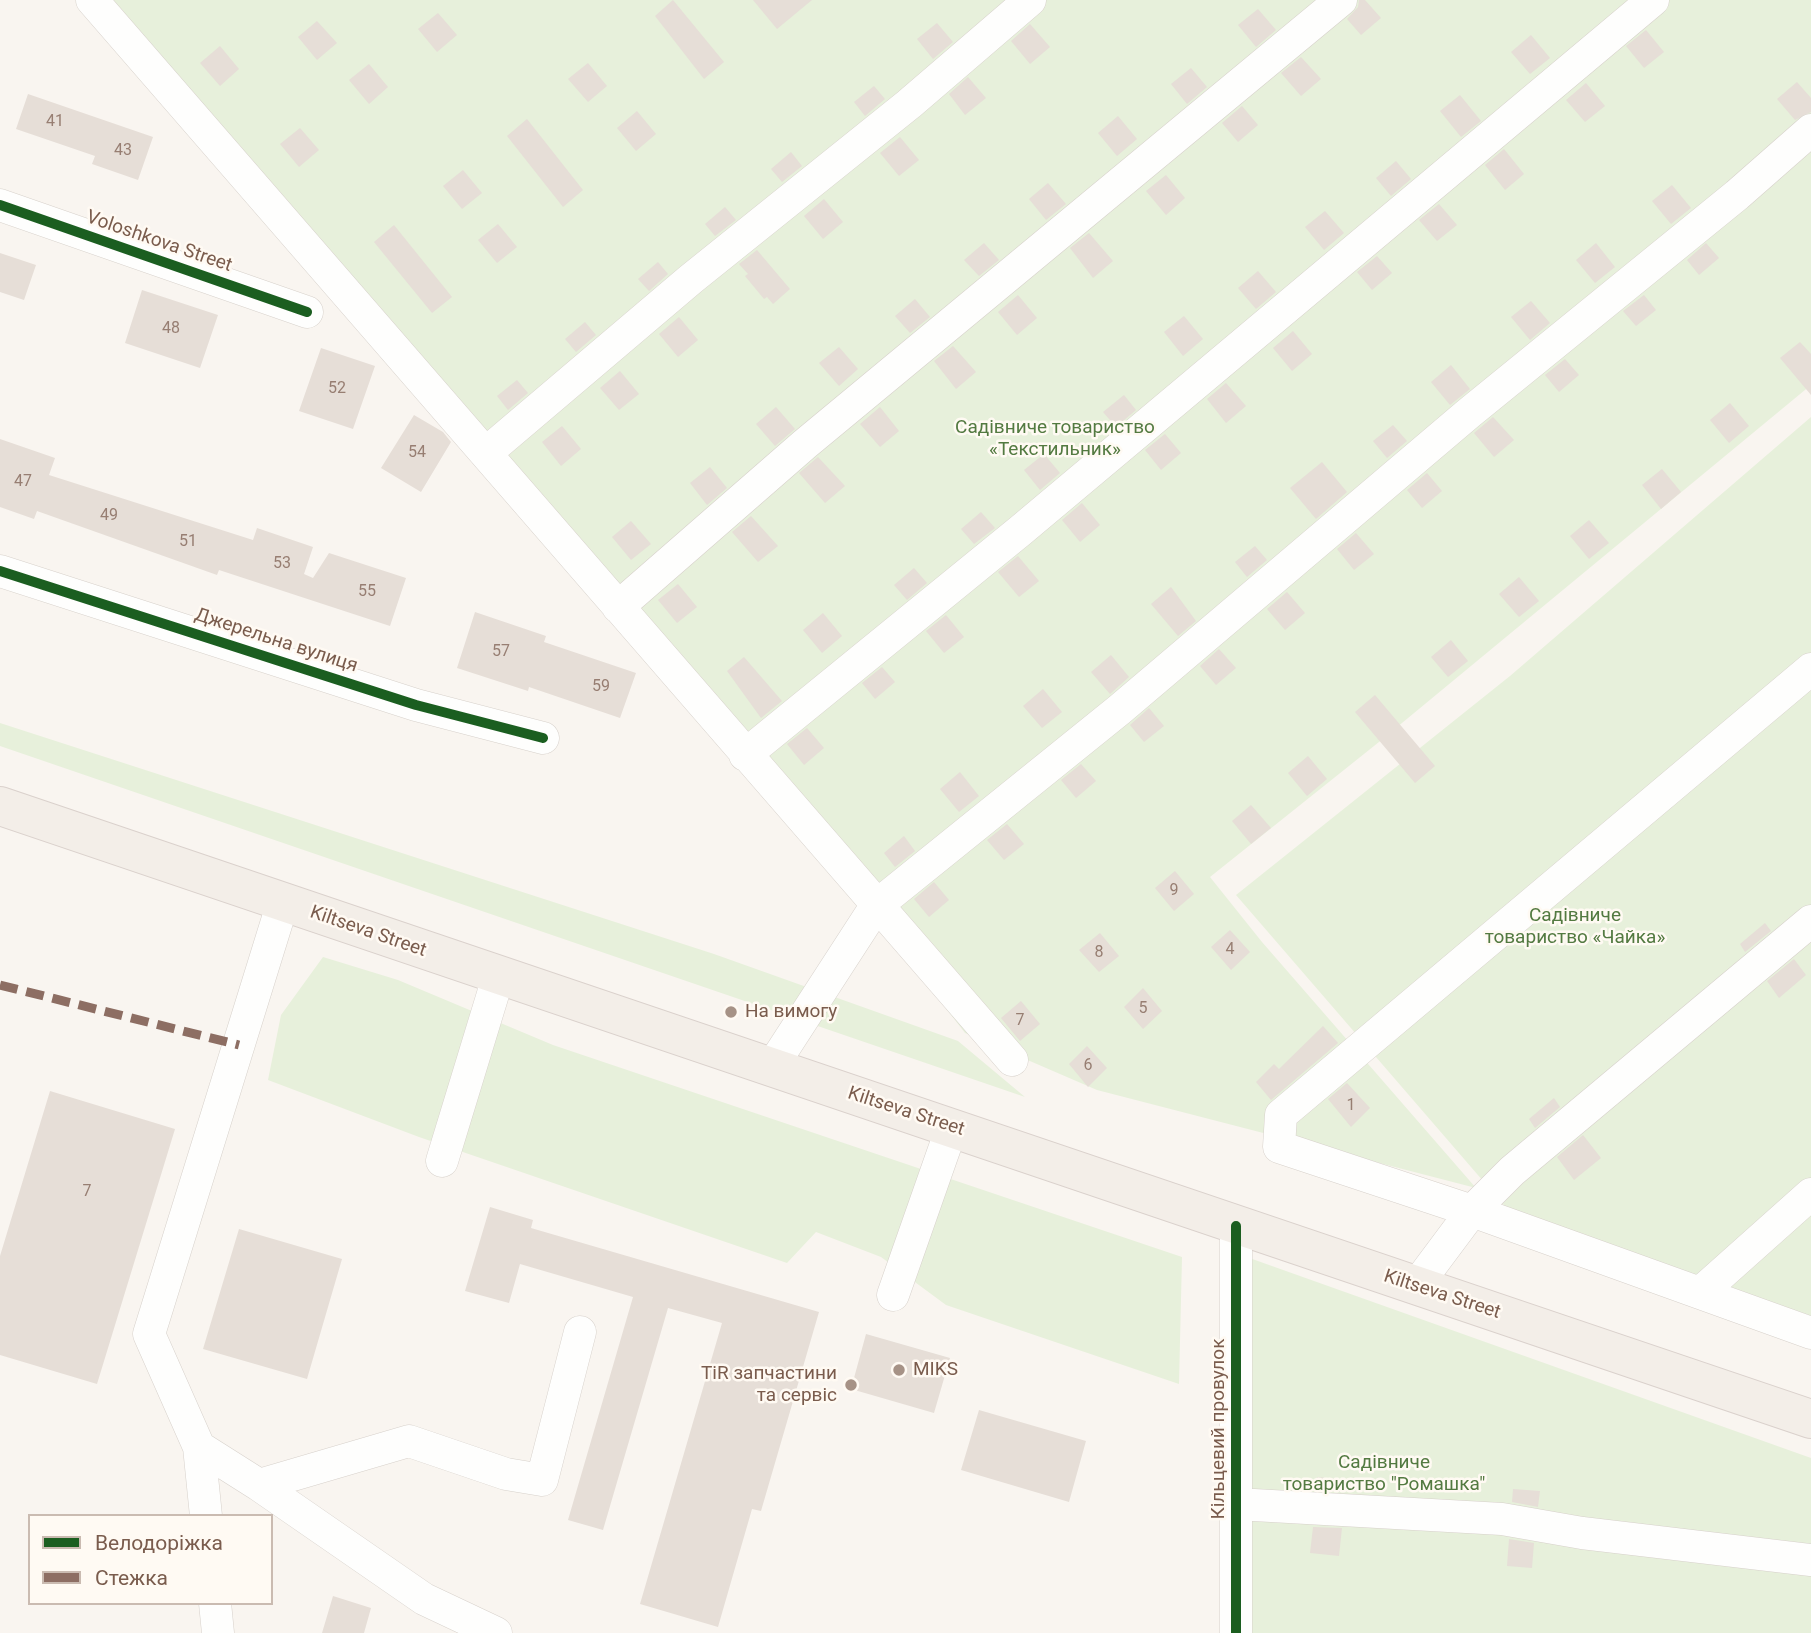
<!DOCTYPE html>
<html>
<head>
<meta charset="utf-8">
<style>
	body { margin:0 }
	#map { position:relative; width:1811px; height:1633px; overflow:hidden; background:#f9f5f0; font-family:Roboto,sans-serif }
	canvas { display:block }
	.legend { position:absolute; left:28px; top:1514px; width:245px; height:91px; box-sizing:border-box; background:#fffaf3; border:2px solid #cabbb1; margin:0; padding:9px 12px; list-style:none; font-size:21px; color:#7a5c4d }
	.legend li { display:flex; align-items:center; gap:14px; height:35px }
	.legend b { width:35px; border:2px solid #cabbb1 }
</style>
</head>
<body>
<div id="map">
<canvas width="1811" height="1633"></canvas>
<ul class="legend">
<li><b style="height:9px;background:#1b5e20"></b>Велодоріжка</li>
<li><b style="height:9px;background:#8d6e63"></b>Стежка</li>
</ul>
</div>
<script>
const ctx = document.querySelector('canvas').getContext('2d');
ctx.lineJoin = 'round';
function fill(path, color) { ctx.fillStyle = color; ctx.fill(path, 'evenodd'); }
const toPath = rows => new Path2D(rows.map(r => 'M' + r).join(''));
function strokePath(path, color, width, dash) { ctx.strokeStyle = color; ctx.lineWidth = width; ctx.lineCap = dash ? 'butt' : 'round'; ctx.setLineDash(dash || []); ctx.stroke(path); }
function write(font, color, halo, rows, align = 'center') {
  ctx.font = font + ' Roboto,sans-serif'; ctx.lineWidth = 5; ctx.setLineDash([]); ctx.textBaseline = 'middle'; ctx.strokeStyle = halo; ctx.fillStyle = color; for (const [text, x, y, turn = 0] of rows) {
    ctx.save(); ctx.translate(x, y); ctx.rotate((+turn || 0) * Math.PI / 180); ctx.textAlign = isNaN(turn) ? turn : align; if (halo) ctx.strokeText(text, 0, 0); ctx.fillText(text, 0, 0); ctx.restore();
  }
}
fill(toPath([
	[107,0,1811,0,1811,385,1379,742,1210,877,1262,942,1476,1188,1097,1090,965,1033,851,885],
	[1811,417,1811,1316,1509,1211,1236,895,1510,676],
	[0,723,714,954,958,1041,1025,1097,0,746],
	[323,957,398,980,553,1045,1182,1257,1179,1384,946,1305,881,1257,816,1232,787,1263,419,1137,268,1080,281,1015],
	[1227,1250,1811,1458,1811,1633,1223,1633]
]), '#e7f0db');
fill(toPath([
	[673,0,724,62,704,79,655,16],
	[753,0,812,0,777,29],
	[1359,0,1365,0,1381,18,1361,35,1347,19,1358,7],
	[1258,9,1276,30,1256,47,1238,25],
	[438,13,457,35,437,52,418,29],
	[317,21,337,43,317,60,298,37],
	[937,23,953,42,933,59,917,39],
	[1030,24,1050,47,1030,64,1011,41],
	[1646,30,1664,52,1644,68,1626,46],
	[1531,35,1550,58,1530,74,1511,52],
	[220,46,239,69,220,86,200,63],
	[1301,57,1321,79,1301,96,1281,73],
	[588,63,607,86,588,102,568,79],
	[369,64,388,87,369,104,349,80],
	[1191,68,1207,87,1187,104,1171,84],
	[968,77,986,98,965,115,949,94],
	[1797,82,1811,98,1811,112,1795,120,1777,99],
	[1586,83,1605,106,1585,122,1566,100],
	[874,86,885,99,865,116,854,102],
	[28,94,153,137,138,180,92,164,95,156,16,129],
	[1460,95,1481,121,1461,137,1440,111],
	[1242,106,1258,125,1238,142,1222,123],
	[637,111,656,134,636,151,617,128],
	[1118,116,1137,139,1117,156,1098,133],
	[527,119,583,190,563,207,507,136],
	[300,128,319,150,299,167,280,144],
	[900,137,919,160,899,176,880,153],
	[1504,149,1524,174,1505,190,1485,165],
	[791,152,802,166,782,182,771,169],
	[1396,161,1411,179,1391,196,1376,178],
	[463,170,482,193,462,209,443,186],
	[1166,175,1185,198,1166,215,1146,191],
	[1048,183,1066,204,1046,220,1029,199],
	[1672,185,1691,208,1671,224,1652,201],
	[824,199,843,222,823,239,804,216],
	[1439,204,1457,225,1437,241,1419,220],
	[725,207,736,220,715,236,705,224],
	[1325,211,1344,233,1324,250,1305,227],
	[498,224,517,247,497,263,478,240],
	[394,225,452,297,432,313,374,242],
	[1089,233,1113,261,1093,278,1070,248],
	[984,243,999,260,979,276,964,260],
	[1596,243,1615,267,1595,283,1576,260],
	[1706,243,1719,258,1699,275,1687,260],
	[757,250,790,289,773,304,767,297,764,299,745,276,748,274,739,264],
	[0,253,36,265,24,300,0,292],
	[1377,256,1392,273,1372,290,1357,272],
	[658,262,668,274,649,291,638,279],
	[1258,271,1276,292,1256,309,1238,288],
	[142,290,218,315,200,368,125,343],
	[1018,295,1037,318,1017,335,998,312],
	[1644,295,1656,310,1636,326,1623,311],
	[915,299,930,317,910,333,895,316],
	[1531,301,1550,323,1530,340,1511,317],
	[1184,316,1203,339,1183,356,1164,332],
	[679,317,698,340,678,357,659,334],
	[585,322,596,335,576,352,565,339],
	[1293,331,1312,354,1292,371,1273,348],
	[1800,342,1811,354,1811,395,1780,358],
	[953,346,976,372,956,389,934,361],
	[839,347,858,369,839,386,819,363],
	[321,348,375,366,353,429,299,411],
	[1565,359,1579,375,1559,392,1545,375],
	[1451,365,1470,389,1450,405,1431,382],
	[620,371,639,394,619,410,600,388],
	[517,380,528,393,508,410,497,396],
	[1226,383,1246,406,1226,423,1207,399],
	[1124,395,1136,410,1116,427,1103,412],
	[1730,403,1749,426,1729,443,1710,420],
	[776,407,795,429,775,446,756,424],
	[880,407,899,431,880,447,860,424],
	[414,415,443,432,451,442,421,492,381,468],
	[1493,417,1514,440,1494,457,1474,433],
	[1393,425,1407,441,1387,458,1373,441],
	[562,426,581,449,561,466,542,442],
	[1165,434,1181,453,1161,470,1145,450],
	[0,439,55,458,49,475,253,540,257,528,313,547,304,574,313,578,329,553,406,578,390,626,219,570,217,575,37,511,34,519,0,507],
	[1044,454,1060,473,1040,490,1024,470],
	[818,457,845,486,825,503,799,473],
	[1322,462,1347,492,1316,519,1290,488],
	[710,467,727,488,707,505,690,483],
	[1662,469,1681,492,1661,509,1642,485],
	[1427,473,1442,491,1422,508,1407,490],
	[1082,503,1100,525,1080,542,1062,520],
	[981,512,995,528,974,544,961,529],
	[751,516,778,546,758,562,732,532],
	[1589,520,1609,543,1589,559,1570,536],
	[631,521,651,544,631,560,612,537],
	[1356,533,1374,554,1354,570,1337,549],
	[1255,546,1267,560,1247,577,1235,562],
	[1018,556,1039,581,1019,597,998,572],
	[914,568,927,583,907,600,894,585],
	[1519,577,1539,601,1519,617,1499,594],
	[678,584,697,607,677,623,658,600],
	[1171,587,1196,621,1178,636,1151,604],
	[1287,592,1305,613,1285,630,1267,609],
	[475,612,546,636,544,642,636,673,620,718,529,687,528,691,457,668],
	[823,613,842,636,822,653,803,630],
	[946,615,964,637,944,653,926,631],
	[1451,640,1468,661,1448,677,1431,657],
	[1219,649,1236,668,1216,685,1200,666],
	[1111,655,1129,677,1110,694,1091,672],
	[744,657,782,701,761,718,727,671],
	[882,667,895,682,875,699,862,683],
	[1043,689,1062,712,1042,728,1023,706],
	[1375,695,1435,766,1415,783,1355,712],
	[1149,708,1164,726,1144,742,1130,725],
	[807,728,824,748,804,765,787,744],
	[1308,756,1327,779,1307,796,1288,773],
	[1081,764,1096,781,1076,798,1061,780],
	[960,772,979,796,959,812,940,789],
	[1251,805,1271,828,1251,844,1232,821],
	[1007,824,1024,844,1004,860,987,840],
	[904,836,915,851,895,867,884,853],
	[1175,871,1194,894,1174,911,1155,888],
	[934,882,949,900,929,917,914,899],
	[1765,923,1771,931,1745,952,1740,944],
	[1230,930,1250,952,1231,970,1211,947],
	[1100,933,1119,956,1099,972,1079,950],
	[1794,959,1806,975,1779,998,1767,981],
	[1143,988,1162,1011,1143,1029,1124,1007],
	[1021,1001,1040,1024,1020,1041,1001,1018],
	[1323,1026,1338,1043,1271,1100,1256,1082,1274,1064,1279,1069],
	[1087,1046,1107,1068,1088,1087,1069,1064],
	[1347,1083,1370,1108,1351,1127,1328,1099],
	[50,1091,175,1129,97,1384,0,1355,0,1256],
	[1554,1098,1560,1107,1535,1128,1529,1119],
	[1583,1135,1601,1158,1574,1180,1557,1157],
	[490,1207,533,1220,531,1228,819,1312,761,1511,752,1509,718,1627,640,1604,722,1323,668,1308,603,1530,568,1520,633,1297,520,1264,509,1303,465,1291],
	[239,1229,342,1259,307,1379,203,1349],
	[866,1334,950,1358,934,1413,851,1389],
	[979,1410,1086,1441,1069,1502,961,1470],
	[1317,1477,1346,1480,1345,1492,1316,1490],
	[1513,1489,1540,1491,1538,1507,1512,1502],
	[1313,1527,1342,1528,1339,1556,1310,1553],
	[1509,1539,1534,1543,1532,1568,1507,1566],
	[333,1596,371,1608,364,1633,322,1633]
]), '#e6ded7');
const minor = toPath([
	[92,0,1012,1060],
	[0,205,307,312],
	[486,453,691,279,909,104,1030,0],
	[0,571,416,705,543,738],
	[618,607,805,444,1341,0],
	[1811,669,1281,1115,1279,1147,1472,1211,1811,1333],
	[745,755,1020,531,1653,0],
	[283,902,149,1334,199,1447,259,1485,409,1441,506,1474,542,1480,580,1332],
	[771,1068,876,906,1119,710,1469,413,1737,195,1811,130],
	[442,1161,493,994,496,975],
	[1236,1226,1236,1633],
	[1416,1286,1472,1211,1512,1171,1811,921],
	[1700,1293,1811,1194],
	[893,1295,952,1127],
	[199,1447,206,1516],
	[259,1485,424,1599,496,1633],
	[1236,1504,1502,1519,1582,1533,1811,1560],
	[215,1603,218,1633]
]);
const major = toPath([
	[0,806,1811,1419]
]);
strokePath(minor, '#d7d1cb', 33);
strokePath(major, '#dad1cc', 40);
strokePath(minor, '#fefefd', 32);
strokePath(major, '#f3eee8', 38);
strokePath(toPath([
	[0,985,239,1045]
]), '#8d6e63', 9, [18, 9]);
strokePath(toPath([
	[0,205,307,312],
	[0,571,416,705,543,738],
	[1236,1226,1236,1633]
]), '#1b5e20', 10);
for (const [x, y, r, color] of [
	[731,1012,7,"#a69286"],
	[899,1370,7,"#a69286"],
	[851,1385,7,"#a69286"]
]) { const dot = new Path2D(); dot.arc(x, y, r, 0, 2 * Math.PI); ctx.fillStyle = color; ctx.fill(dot); strokePath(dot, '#fffaf3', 2.5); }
write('16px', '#977e72', null, [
	["41",55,122],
	["43",123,151],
	["48",171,329],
	["52",337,389],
	["54",417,453],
	["47",23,482],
	["49",109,516],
	["51",188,542],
	["53",282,564],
	["55",367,592],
	["57",501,652],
	["59",601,687],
	["9",1174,891],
	["4",1230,950],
	["8",1099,953],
	["5",1143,1009],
	["7",1020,1021],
	["6",1088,1066],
	["1",1351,1106],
	["7",87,1192]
]);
write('19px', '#7a5c4d', '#fffaf3', [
	["Voloshkova Street",159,242,19],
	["Джерельна вулиця",276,641,18],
	["Kiltseva Street",368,932,19],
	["Kiltseva Street",906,1112,18],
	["Kiltseva Street",1442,1295,18],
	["Кільцевий провулок",1219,1429,-90]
]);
write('19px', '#537a41', '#fffaf3', [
	["Садівниче товариство",1055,428],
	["«Текстильник»",1055,450],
	["Садівниче",1575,916],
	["товариство «Чайка»",1575,938],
	["Садівниче",1384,1463],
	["товариство \"Ромашка\"",1384,1485]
]);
write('19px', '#7a5c4d', '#fffaf3', [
	["На вимогу",745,1012],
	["MIKS",913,1370],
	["TiR запчастини",837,1374,"right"],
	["та сервіс",837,1396,"right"]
], 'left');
</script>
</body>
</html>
